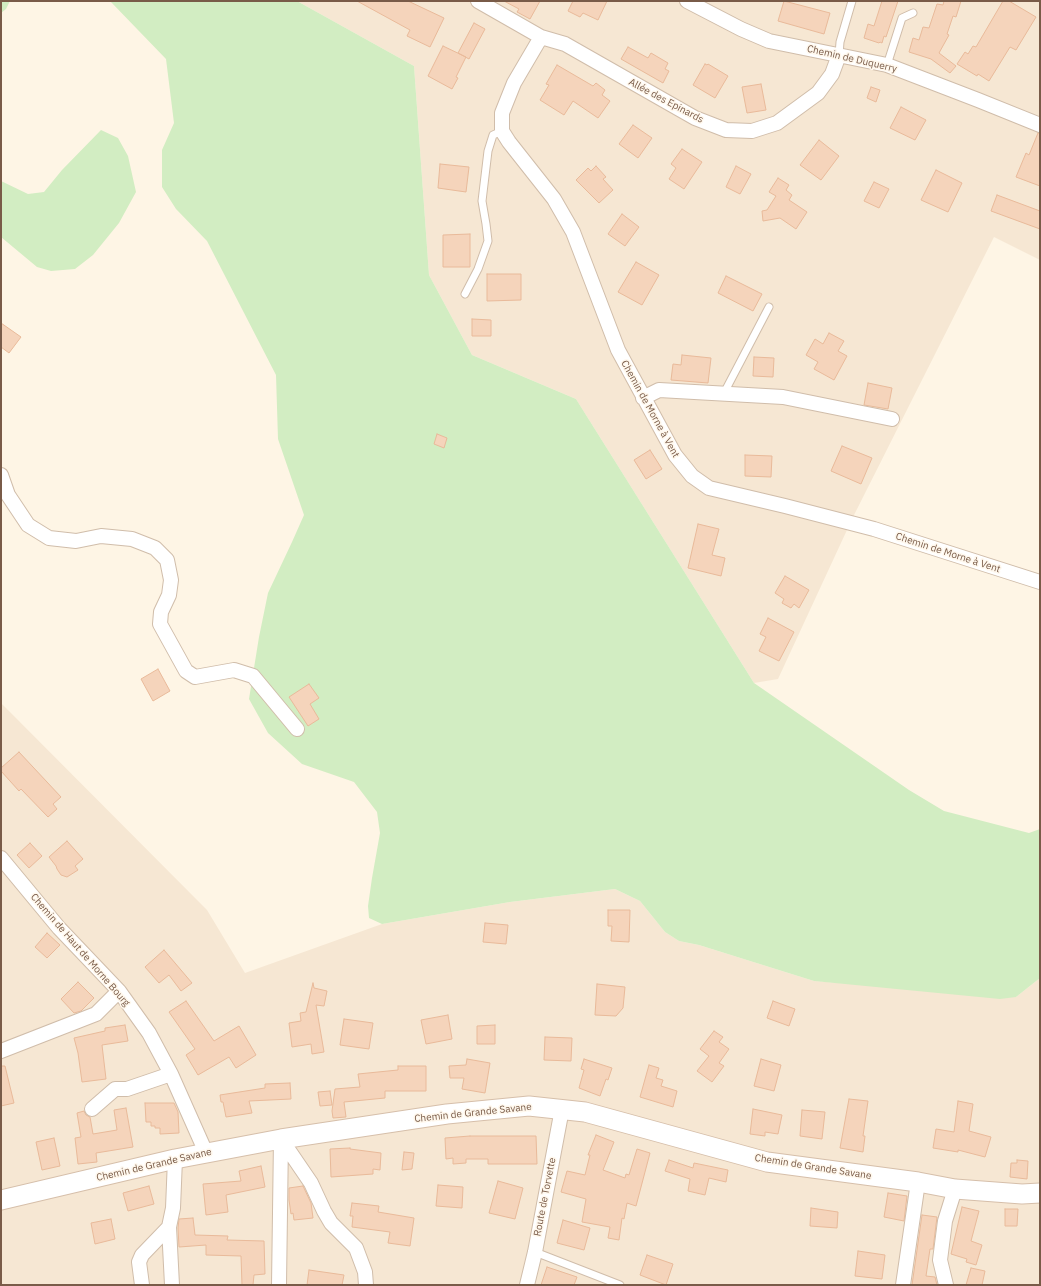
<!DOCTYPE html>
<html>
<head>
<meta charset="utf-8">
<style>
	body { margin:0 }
	#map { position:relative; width:1041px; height:1286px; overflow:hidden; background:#fef5e5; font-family:"IBM Plex Sans",sans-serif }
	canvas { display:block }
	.frame { position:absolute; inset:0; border:2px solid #795b48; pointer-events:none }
</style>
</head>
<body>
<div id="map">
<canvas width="1041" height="1286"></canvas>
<div class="frame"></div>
</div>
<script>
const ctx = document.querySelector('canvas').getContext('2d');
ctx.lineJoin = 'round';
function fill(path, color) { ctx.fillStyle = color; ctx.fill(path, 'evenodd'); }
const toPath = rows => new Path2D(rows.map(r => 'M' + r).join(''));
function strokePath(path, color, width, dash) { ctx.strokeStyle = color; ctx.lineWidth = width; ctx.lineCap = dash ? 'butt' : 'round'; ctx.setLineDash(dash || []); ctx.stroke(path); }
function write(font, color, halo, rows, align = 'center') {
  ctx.font = font + ' "IBM Plex Sans",sans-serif'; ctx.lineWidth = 3; ctx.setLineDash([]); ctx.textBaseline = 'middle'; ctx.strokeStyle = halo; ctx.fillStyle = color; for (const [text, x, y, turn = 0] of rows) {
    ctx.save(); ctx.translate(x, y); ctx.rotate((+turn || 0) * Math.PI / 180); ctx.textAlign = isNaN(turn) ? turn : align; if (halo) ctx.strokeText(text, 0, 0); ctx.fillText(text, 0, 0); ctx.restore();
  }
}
fill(toPath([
	[297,1,1040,1,1040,260,994,237,853,517,778,679,754,683,576,399,472,355,429,275,414,66],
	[1,703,207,910,245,973,382,924,510,902,615,889,640,901,665,932,679,941,699,945,814,981,1016,997,1040,978,1040,1285,1,1285]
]), '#f6e7d3');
fill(toPath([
	[1,1,10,1,6,9,1,13],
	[110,1,297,1,414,66,429,275,472,355,576,399,754,683,909,790,944,811,1029,833,1040,829,1040,978,1016,997,1000,999,814,981,699,945,679,941,665,932,640,901,615,889,510,902,382,924,369,918,368,906,372,878,380,833,377,812,354,782,302,764,268,733,249,699,259,637,268,593,292,542,304,515,278,439,276,375,207,241,176,209,162,187,162,150,174,123,166,59],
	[101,130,118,138,128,156,136,192,119,223,93,255,75,269,51,271,37,267,1,237,1,181,28,194,44,192,62,170]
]), '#d2edc2');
const building = toPath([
	[357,1,408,1,444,18,430,47,407,36,410,30,357,1],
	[504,1,540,1,530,19,517,12,519,9,504,1],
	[573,1,607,1,598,20,583,13,580,17,568,11,573,1],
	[784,1,830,13,824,34,778,21,784,1],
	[882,1,898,1,886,37,884,36,882,43,880,42,879,43,864,38,868,24,874,26,882,1],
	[944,1,961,1,956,17,953,16,947,34,949,35,939,53,956,66,950,73,931,59,909,52,913,38,919,40,923,27,929,28,937,4,943,5,944,1],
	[1003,1,1009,1,1036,17,1016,50,1010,47,989,81,978,74,977,76,957,64,965,52,968,54,973,46,976,47,1003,1],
	[474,23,485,29,469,59,458,53,474,23],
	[443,46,466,57,456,77,458,78,452,89,428,76,443,46],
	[628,47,648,58,651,53,668,63,665,69,669,71,663,83,621,59,628,47],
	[705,64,707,65,708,64,728,76,715,98,693,85,705,64],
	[557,65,593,86,596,83,605,90,602,95,610,101,598,118,573,101,564,115,540,100,549,85,546,84,557,65],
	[761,84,766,110,747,113,742,87,761,84],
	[871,87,880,90,876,102,867,98,871,87],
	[901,107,926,120,915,140,890,128,901,107],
	[633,125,652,138,638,158,619,144,633,125],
	[1038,133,1040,133,1040,186,1016,177,1026,153,1029,155,1038,133],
	[819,140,839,156,821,180,800,165,819,140],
	[682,149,702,162,684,189,669,179,676,168,671,164,682,149],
	[440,164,469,167,466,192,438,188,440,164],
	[596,166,606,177,603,179,613,190,599,203,576,180,588,168,591,171,596,166],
	[736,166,751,174,740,194,726,187,736,166],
	[936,170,962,183,948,212,921,200,936,170],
	[778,178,789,185,786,190,792,195,789,200,807,212,796,229,780,218,763,221,762,211,767,210,776,196,769,192,778,178],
	[874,182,889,189,879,208,864,201,874,182],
	[997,195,1040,211,1040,229,991,211,997,195],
	[622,214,639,227,625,246,608,234,622,214],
	[470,234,470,267,443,267,443,235,470,234],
	[636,262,659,275,642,305,618,292,636,262],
	[487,274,521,274,521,300,487,301,487,274],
	[726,276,762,294,753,311,718,293,726,276],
	[472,319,491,320,491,336,472,336,472,319],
	[1,323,21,337,9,353,1,347,1,323],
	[829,333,844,341,838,351,847,356,834,380,814,369,818,362,806,355,815,339,823,344,829,333],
	[682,355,711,358,708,383,671,380,673,364,681,365,682,355],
	[754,357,774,358,773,377,753,376,754,357],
	[868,383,892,388,888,409,864,405,868,383],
	[437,434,447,438,444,448,434,444,437,434],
	[842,446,872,458,861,484,831,471,842,446],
	[650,450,662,469,646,479,634,460,650,450],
	[745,455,772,456,771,477,745,476,745,455],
	[698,524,719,529,712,555,725,558,721,576,688,568,698,524],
	[785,576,809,590,799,608,794,604,791,608,782,603,784,599,775,593,785,576],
	[768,618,794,632,779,661,759,651,766,637,760,634,768,618],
	[158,669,170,691,153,701,141,679,158,669],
	[309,684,319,698,310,704,319,719,308,726,289,697,309,684],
	[19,752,61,797,53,804,57,809,48,817,21,789,19,791,1,771,1,768,19,752],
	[67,841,83,859,75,866,78,870,67,877,61,875,57,869,56,866,49,857,67,841],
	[30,843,42,856,29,868,17,855,30,843],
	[608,910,630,910,629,942,611,941,612,926,608,926,608,910],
	[485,923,508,925,506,944,483,942,485,923],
	[47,933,60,945,47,958,35,947,47,933],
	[164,950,192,983,181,991,169,975,159,983,145,967,164,950],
	[78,982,94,998,81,1011,74,1013,61,999,78,982],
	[313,983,314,988,327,991,324,1006,316,1005,324,1052,312,1054,311,1044,292,1047,289,1023,301,1021,300,1013,306,1012,313,983],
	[597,984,625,987,623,1008,616,1016,595,1015,597,984],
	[186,1001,214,1041,239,1026,256,1055,236,1068,229,1057,198,1075,186,1055,195,1049,169,1012,186,1001],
	[773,1001,795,1009,789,1026,767,1018,773,1001],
	[448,1015,452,1039,426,1044,421,1020,448,1015],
	[344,1019,373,1023,369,1049,340,1045,344,1019],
	[125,1025,128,1041,102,1045,106,1079,82,1082,78,1053,74,1038,105,1031,105,1028,125,1025],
	[495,1025,495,1044,477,1044,477,1026,495,1025],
	[714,1031,723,1037,719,1042,729,1049,719,1063,724,1066,712,1082,697,1071,709,1056,700,1049,714,1031],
	[545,1037,572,1038,571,1061,544,1060,545,1037],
	[467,1059,490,1063,485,1093,462,1089,464,1078,450,1078,449,1066,466,1065,467,1059],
	[584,1059,612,1068,608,1080,606,1079,600,1096,579,1088,584,1070,581,1069,584,1059],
	[761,1059,781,1065,774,1091,754,1086,761,1059],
	[649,1065,659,1068,656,1078,663,1080,661,1086,677,1091,673,1107,640,1097,649,1065],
	[1,1066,5,1066,14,1103,1,1106,1,1066],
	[398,1066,426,1066,426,1091,385,1091,385,1098,344,1102,346,1117,333,1118,332,1111,335,1089,360,1087,358,1074,398,1070,398,1066],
	[290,1083,291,1099,249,1101,252,1113,226,1117,223,1102,221,1102,220,1095,265,1088,265,1084,290,1083],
	[330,1091,332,1105,320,1106,318,1092,330,1091],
	[849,1099,868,1101,863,1136,865,1136,863,1152,840,1148,849,1099],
	[958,1101,973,1104,969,1131,991,1137,985,1157,958,1150,958,1152,933,1148,936,1129,954,1132,958,1101],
	[145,1103,174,1103,178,1112,179,1133,160,1134,160,1128,155,1128,155,1126,151,1126,151,1122,146,1122,145,1103],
	[126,1108,133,1147,96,1153,97,1162,78,1164,75,1138,81,1137,77,1113,84,1111,86,1115,90,1117,93,1134,117,1130,114,1110,126,1108],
	[753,1109,782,1115,778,1134,765,1132,765,1136,750,1134,753,1109],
	[802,1110,825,1112,822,1139,800,1136,802,1110],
	[596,1135,614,1142,603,1170,625,1178,626,1174,629,1175,637,1149,650,1153,636,1206,627,1203,624,1219,622,1218,619,1240,608,1238,610,1227,582,1222,586,1199,561,1192,567,1171,585,1175,590,1155,588,1155,596,1135],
	[470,1136,536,1136,537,1164,488,1164,488,1159,466,1159,466,1163,453,1164,453,1158,446,1159,445,1138,470,1136],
	[54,1138,60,1166,42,1170,36,1142,54,1138],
	[350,1148,350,1149,381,1153,380,1170,373,1169,373,1174,331,1177,330,1149,350,1148],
	[404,1152,414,1153,412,1169,402,1170,404,1152],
	[669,1160,693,1168,694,1163,728,1170,726,1182,709,1178,705,1195,688,1191,690,1179,665,1171,669,1160],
	[1017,1160,1028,1161,1027,1179,1010,1177,1011,1163,1017,1163,1017,1160],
	[261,1166,265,1187,226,1195,228,1212,206,1215,203,1184,241,1181,239,1171,261,1166],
	[498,1181,523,1188,515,1219,489,1213,498,1181],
	[438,1185,463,1187,462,1208,436,1206,438,1185],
	[149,1186,154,1204,128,1211,123,1193,149,1186],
	[303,1186,311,1203,313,1218,294,1220,293,1213,291,1214,289,1200,289,1188,303,1186],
	[888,1193,907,1196,904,1221,884,1217,888,1193],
	[352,1203,379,1206,378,1212,414,1218,410,1246,388,1243,390,1232,352,1227,353,1216,350,1216,352,1203],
	[962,1207,979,1211,971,1241,982,1245,976,1265,966,1262,967,1259,951,1254,962,1207],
	[811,1208,838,1212,837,1228,810,1226,811,1208],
	[1005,1209,1018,1209,1017,1226,1005,1226,1005,1209],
	[922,1215,937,1217,933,1249,930,1249,926,1276,935,1277,937,1285,912,1285,922,1215],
	[193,1218,195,1235,228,1236,227,1240,264,1241,265,1274,254,1275,253,1285,242,1285,241,1256,206,1255,206,1245,179,1247,178,1228,179,1219,193,1218],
	[111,1219,115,1239,95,1244,91,1223,111,1219],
	[563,1220,590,1228,584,1250,557,1243,563,1220],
	[858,1251,885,1255,882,1279,855,1276,858,1251],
	[647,1255,673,1264,666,1285,640,1275,647,1255],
	[547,1267,577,1277,574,1285,541,1285,547,1267],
	[971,1268,985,1271,982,1285,966,1285,971,1268],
	[309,1270,344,1275,342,1285,307,1285,309,1270]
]);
fill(building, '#f5d4bb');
strokePath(building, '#e9ba9a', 1);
const lane = toPath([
	[839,55,840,42,852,1],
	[887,65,902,18,913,13],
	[465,294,478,269,488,241,486,224,482,201,488,151,493,135,502,131],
	[724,393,769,307],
	[535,1252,620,1285]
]);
const street = toPath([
	[478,1,541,37,565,44,695,118,726,130,752,131,777,123,818,93,832,74,839,55],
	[687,1,741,29,769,41,887,65,978,100,1040,125],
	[541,37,514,83,502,113,502,131,509,142,554,199,573,232,618,350,675,455,692,476,709,488,785,506,874,529,1040,582],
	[643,398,659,390,783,397,892,419],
	[1,475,8,495,28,525,49,538,76,541,101,536,132,539,155,548,167,560,171,580,169,595,161,612,160,624,186,671,195,677,234,670,253,676,297,729],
	[1,858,59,928,119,991,149,1033,171,1074,203,1146,205,1153],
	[1,1051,96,1014,119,991],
	[92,1109,115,1089,127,1089,171,1074],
	[281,1139,311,1183,324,1211,331,1223,356,1248,365,1272,366,1285],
	[169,1227,172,1285],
	[142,1285,139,1262,142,1255,169,1227,173,1208,175,1159],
	[279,1285,281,1139],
	[527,1285,535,1252,562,1109],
	[903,1285,918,1182],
	[946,1285,940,1260,945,1221,955,1189]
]);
const secondary = toPath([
	[1,1200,175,1159,281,1139,447,1114,529,1106,585,1112,767,1162,918,1182,955,1189,1022,1194,1040,1193]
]);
strokePath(lane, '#d0bdaa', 9);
strokePath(street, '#d0bdaa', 16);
strokePath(secondary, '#d6bfaa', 21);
strokePath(lane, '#fff', 7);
strokePath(street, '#fff', 14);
strokePath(secondary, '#fff', 19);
write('10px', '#795b48', '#fff8ed', [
	["Chemin de Duquerry",852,59,13],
	["Allée des Epinards",666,101,28],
	["Chemin de Morne à Vent",650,409,61],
	["Chemin de Morne à Vent",948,553,18],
	["Chemin de Haut de Morne Bourg",80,950,49],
	["Chemin de Grande Savane",473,1113,-6],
	["Chemin de Grande Savane",154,1165,-13],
	["Chemin de Grande Savane",813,1167,9],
	["Route de Torvette",545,1197,-79]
]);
</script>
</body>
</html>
